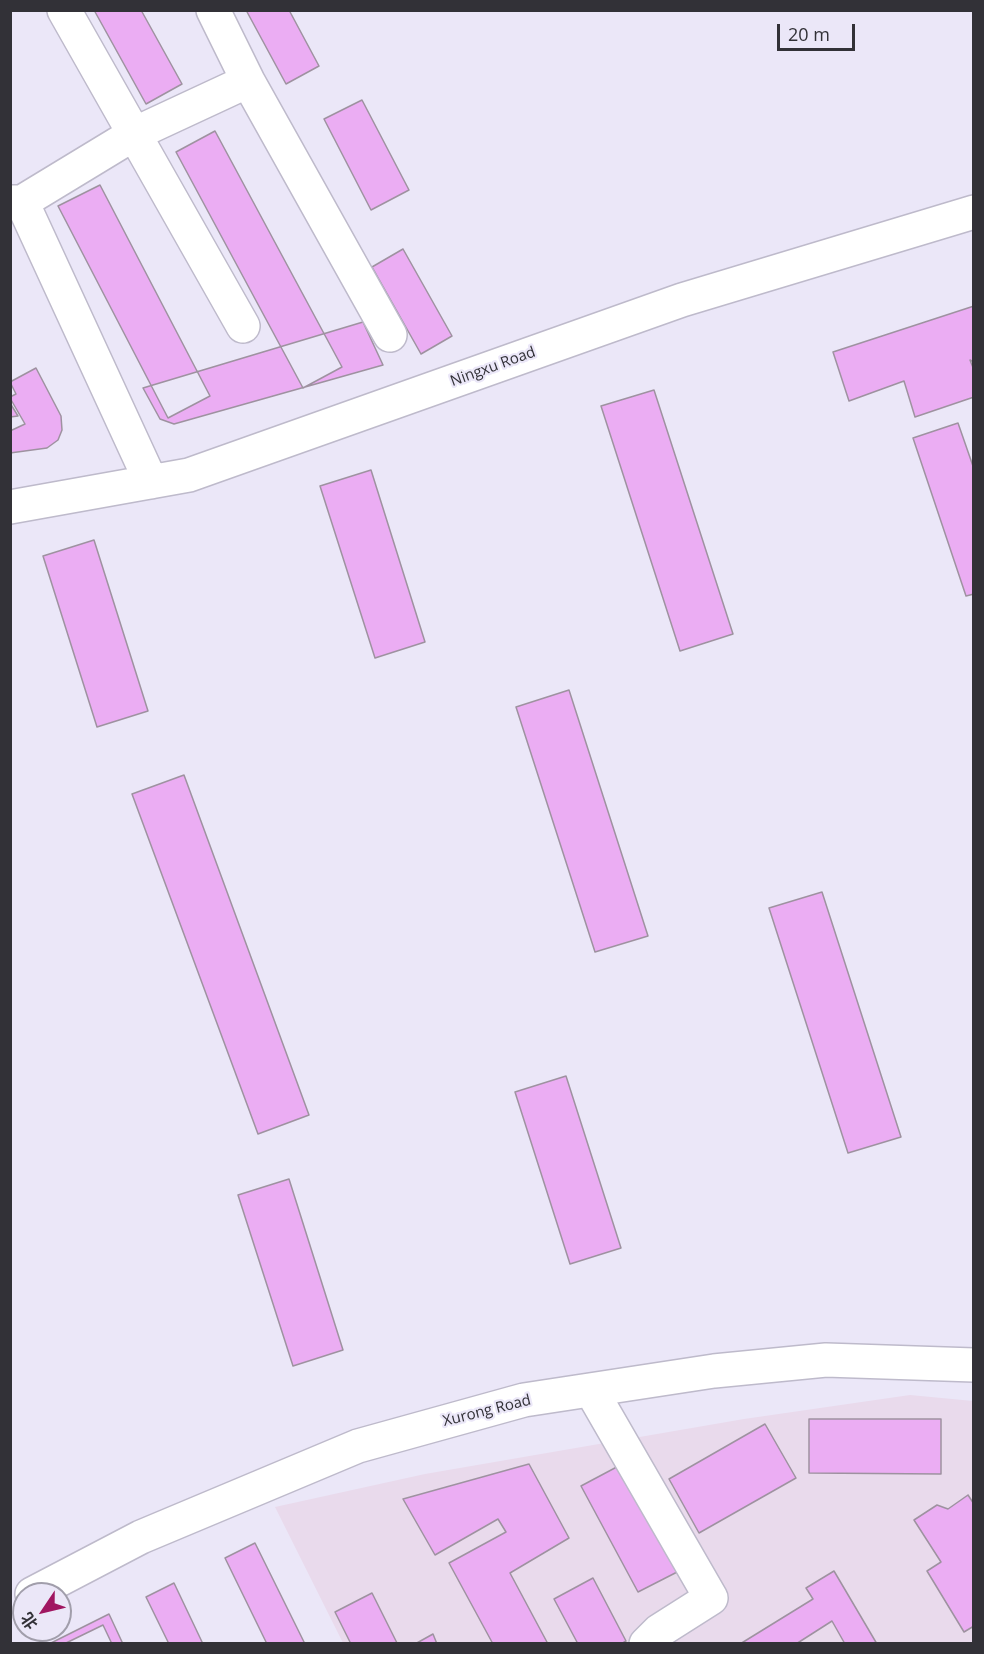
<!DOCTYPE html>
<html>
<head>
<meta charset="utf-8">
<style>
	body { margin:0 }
	#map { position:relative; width:984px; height:1654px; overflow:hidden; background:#ebe7f8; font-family:"Open Sans","Noto Sans SC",sans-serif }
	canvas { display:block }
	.frame { position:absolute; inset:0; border:12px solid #323137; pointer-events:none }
	.north { position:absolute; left:12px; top:1582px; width:60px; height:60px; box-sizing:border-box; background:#ebe7f8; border:2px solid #a19eab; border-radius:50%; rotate:235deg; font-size:16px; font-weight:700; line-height:24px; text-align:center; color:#323137 }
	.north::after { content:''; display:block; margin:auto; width:21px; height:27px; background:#a01661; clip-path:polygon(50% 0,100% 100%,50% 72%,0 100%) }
	.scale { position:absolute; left:777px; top:24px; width:78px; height:27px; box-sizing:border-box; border:3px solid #323137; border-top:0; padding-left:8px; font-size:18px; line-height:21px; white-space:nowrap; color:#323137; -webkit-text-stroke:4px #ebe7f8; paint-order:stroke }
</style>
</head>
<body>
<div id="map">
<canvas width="984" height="1654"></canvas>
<div class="frame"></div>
<div class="north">北</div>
<div class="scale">20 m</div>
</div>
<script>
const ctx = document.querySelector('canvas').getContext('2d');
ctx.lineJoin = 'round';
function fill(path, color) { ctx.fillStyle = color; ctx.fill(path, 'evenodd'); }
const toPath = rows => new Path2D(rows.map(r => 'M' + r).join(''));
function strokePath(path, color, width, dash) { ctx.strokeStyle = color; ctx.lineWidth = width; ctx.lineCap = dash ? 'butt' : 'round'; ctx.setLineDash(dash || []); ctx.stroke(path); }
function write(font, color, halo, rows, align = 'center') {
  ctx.font = font + ' "Open Sans",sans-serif'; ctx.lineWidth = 4.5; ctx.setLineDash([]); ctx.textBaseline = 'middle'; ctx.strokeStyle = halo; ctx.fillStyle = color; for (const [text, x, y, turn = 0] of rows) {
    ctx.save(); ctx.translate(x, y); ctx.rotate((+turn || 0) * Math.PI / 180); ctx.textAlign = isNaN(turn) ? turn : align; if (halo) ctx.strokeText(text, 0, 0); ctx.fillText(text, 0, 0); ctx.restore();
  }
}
fill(toPath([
	[910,1395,973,1401,973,1643,343,1643,275,1507,425,1474,744,1419]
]), '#e9daec');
const building = toPath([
	[94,10,141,10,182,84,146,104,94,10],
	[246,10,289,10,319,66,286,84,246,10],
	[362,100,409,190,371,210,324,119,362,100],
	[215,131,342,367,303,388,176,152,215,131],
	[100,185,210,396,168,418,58,206,100,185],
	[403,249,452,336,421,354,372,267,403,249],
	[974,306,974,362,970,360,974,370,974,397,915,417,904,381,849,401,833,352,974,306],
	[363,322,383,365,174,424,160,419,143,388,363,322],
	[36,368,61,416,62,430,58,440,47,448,10,453,10,417,18,416,10,403,10,397,16,394,10,382,36,368],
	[654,390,733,634,680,651,601,406,654,390],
	[10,398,25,424,10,431,10,398],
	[958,423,974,469,974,594,966,596,913,438,958,423],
	[371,470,425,642,375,658,320,486,371,470],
	[94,540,148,711,97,727,43,556,94,540],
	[569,690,648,936,595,952,516,707,569,690],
	[184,775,309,1115,258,1134,132,794,184,775],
	[822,892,901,1137,848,1153,769,908,822,892],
	[566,1076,621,1248,570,1264,515,1092,566,1076],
	[289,1179,343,1350,293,1366,238,1195,289,1179],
	[809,1419,941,1419,941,1474,809,1473,809,1419],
	[765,1424,796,1478,699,1533,669,1479,765,1424],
	[628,1461,685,1568,638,1592,581,1486,628,1461],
	[529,1464,569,1538,510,1573,548,1644,493,1644,449,1563,506,1532,498,1519,435,1555,403,1499,529,1464],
	[968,1495,974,1504,974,1626,964,1632,927,1571,941,1562,914,1520,937,1505,948,1509,968,1495],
	[255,1543,305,1644,267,1644,225,1558,255,1543],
	[834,1571,877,1644,845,1644,832,1621,796,1644,740,1644,813,1599,806,1588,834,1571],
	[593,1578,626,1641,621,1644,578,1644,554,1599,593,1578],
	[174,1583,203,1644,169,1644,146,1597,174,1583],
	[372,1593,397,1643,351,1644,335,1612,372,1593],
	[109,1614,123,1644,49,1644,109,1614],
	[103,1625,112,1644,64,1644,103,1625],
	[433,1634,437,1644,415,1644,433,1634]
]);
fill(building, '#ebadf3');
strokePath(building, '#9e92a0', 1.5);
const minor = toPath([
	[64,10,243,326],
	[213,10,248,81,390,335],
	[10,202,22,202,151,482],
	[22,202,134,134,248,81],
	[10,507,189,475,682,300,974,212],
	[591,1390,711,1598,659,1631,646,1644],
	[32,1594,141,1537,358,1446,524,1400,714,1371,826,1360,974,1365]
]);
strokePath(minor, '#bebacb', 36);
strokePath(minor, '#fff', 33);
write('15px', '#323137', '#ebe7f8', [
	["Ningxu Road",493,367,-20],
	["Xurong Road",487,1411,-14]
]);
</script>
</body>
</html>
